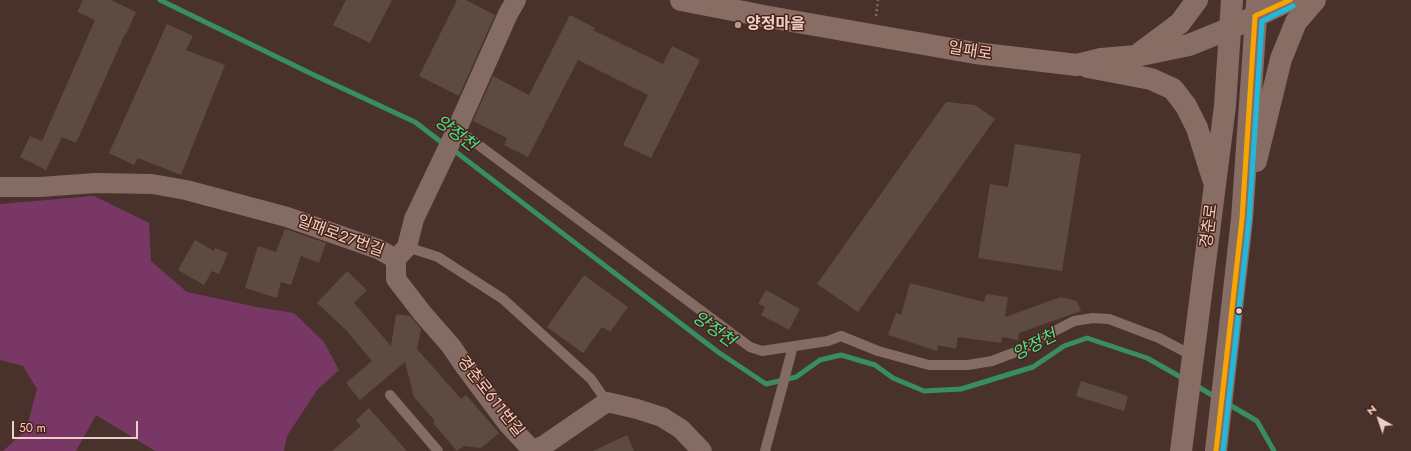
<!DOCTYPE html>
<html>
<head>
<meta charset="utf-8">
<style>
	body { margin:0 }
	#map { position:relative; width:1411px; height:451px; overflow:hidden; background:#49322b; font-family:Jost,sans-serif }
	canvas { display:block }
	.north { position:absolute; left:1359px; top:399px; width:40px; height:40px; -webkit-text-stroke:3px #4a2114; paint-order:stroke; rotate:320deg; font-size:11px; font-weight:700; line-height:16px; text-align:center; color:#ecd0c8 }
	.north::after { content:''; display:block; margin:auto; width:14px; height:18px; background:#ecd0c8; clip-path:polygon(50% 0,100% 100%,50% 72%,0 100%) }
	.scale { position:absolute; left:12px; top:421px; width:126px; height:18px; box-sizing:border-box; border:2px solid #ecd0c8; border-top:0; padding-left:5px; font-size:12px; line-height:14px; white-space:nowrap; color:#ecd0c8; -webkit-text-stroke:3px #4a2114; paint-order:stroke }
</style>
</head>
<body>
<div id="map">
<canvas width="1411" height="451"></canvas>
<div class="north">N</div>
<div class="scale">50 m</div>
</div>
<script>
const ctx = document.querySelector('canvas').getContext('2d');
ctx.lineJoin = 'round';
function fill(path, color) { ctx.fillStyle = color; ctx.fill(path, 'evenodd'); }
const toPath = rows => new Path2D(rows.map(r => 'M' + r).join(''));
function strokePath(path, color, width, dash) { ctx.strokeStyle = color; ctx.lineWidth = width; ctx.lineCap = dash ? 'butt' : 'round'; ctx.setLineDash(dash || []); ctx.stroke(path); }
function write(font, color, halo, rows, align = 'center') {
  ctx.font = font + ' Jost,"Noto Sans KR",sans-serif'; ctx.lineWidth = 3; ctx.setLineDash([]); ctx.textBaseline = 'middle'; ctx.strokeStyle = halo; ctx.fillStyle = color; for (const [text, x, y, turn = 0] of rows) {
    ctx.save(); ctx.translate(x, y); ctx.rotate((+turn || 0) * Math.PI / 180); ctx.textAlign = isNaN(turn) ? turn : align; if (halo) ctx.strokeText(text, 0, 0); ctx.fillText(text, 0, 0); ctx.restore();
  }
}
fill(toPath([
	[94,196,149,223,151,261,187,292,257,307,294,313,324,342,339,370,317,390,287,436,284,451,155,451,96,415,76,451,3,451,26,430,37,389,23,366,0,360,0,204]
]), '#783764');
strokePath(toPath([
	[160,0,316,76,415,122,445,145],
	[452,149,718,352,766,384,796,377,820,360,841,355,875,365,893,378,924,391,961,389,1033,367,1064,346,1087,338,1147,358,1184,379],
	[1195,385,1217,398],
	[1228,404,1257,421,1274,451]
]), '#388d61', 5);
fill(toPath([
	[83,0,111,0,136,12,126,34,125,34,76,143,62,137,46,170,20,157,30,136,42,141,95,20,77,12],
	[346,0,392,0,370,43,333,25],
	[457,0,466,0,495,15,459,96,419,76],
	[570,15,595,28,593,30,663,64,672,46,700,60,651,158,623,145,648,95,578,60,528,157,504,145,507,138,473,121,493,76,529,95],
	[167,24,193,36,186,50,225,65,181,175,138,158,134,165,109,153],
	[946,102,975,105,995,119,858,312,817,284],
	[1015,144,1081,154,1062,271,978,258,990,184,1008,187],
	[285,229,326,243,319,263,301,256,291,285,281,282,277,298,245,288,258,246,276,252],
	[195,240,214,251,215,248,228,253,219,274,212,271,204,285,178,270],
	[347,271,367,290,354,303,391,346,396,314,410,316,421,329,417,349,461,399,466,395,499,433,481,448,464,446,457,451,433,423,435,421,414,397,405,362,360,400,346,383,372,361,346,330,317,303],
	[584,275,628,307,610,332,602,327,583,353,547,327],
	[910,283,984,302,986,294,1008,297,1005,317,1061,297,1077,301,1081,311,1019,333,1018,340,1002,337,1001,343,958,337,956,349,938,345,937,351,888,335,896,313,901,315],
	[766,290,800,309,789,330,761,315,765,307,758,304],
	[1081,381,1128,396,1124,411,1076,396],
	[369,408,407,451,332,451,361,426,356,420],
	[627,435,634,451,593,451]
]), '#5d4b42');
strokePath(toPath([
	[876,16,878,0]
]), '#826e67', 2.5, [2, 3]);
strokePath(toPath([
	[457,129,750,347,762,351,828,341,841,336,878,351,929,365,968,365,992,361,1021,350,1045,336,1074,321,1093,318,1109,319,1159,338,1193,356],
	[407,247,438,257,503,299,591,379,607,402],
	[390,395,438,451],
	[765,451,782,388,793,346]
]), '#846c64', 10);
strokePath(toPath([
	[0,187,40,187,95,183,152,184,186,190,287,217,378,249,396,259,407,247,414,219,457,129,508,14,516,0],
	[396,259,396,279,423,314,451,346,466,368,508,424,532,450,543,446,607,402,637,409,662,417,681,429,702,451]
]), '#846c64', 20);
strokePath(toPath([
	[681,0,769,17,975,53,1077,65,1101,59,1136,56,1189,45,1231,28,1290,0],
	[1140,53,1180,23,1197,0],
	[1088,67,1151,79,1173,89,1186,106,1197,128,1213,179],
	[1256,161,1281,59,1296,22,1315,0],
	[1181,451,1225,106,1232,0],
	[1216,451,1242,219,1257,3]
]), '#886d64', 22);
strokePath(toPath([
	[1216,451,1242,219,1255,16,1290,0]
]), '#f7a600', 5);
strokePath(toPath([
	[1223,451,1249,220,1262,21,1293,6]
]), '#20b9da', 5);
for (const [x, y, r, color] of [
	[738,25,4,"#b39991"],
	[1239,311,3.5,"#ecd0c8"]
]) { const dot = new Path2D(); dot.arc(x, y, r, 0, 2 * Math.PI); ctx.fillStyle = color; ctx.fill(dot); strokePath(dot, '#4a2114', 1.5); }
write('bold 16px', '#ecd0c8', '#4a2114', [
	["양정마을",746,25]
], 'left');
write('16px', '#ecd0c8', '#4a2114', [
	["일패로",970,52,9],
	["경춘로",1210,226,-83],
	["일패로27번길",340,237,20],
	["경춘로611번길",490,397,52]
]);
write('italic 17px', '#3ee798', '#4a2114', [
	["양정천",455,134,37],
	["양정천",713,330,36],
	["양정천",1035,346,-27]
]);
</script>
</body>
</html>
